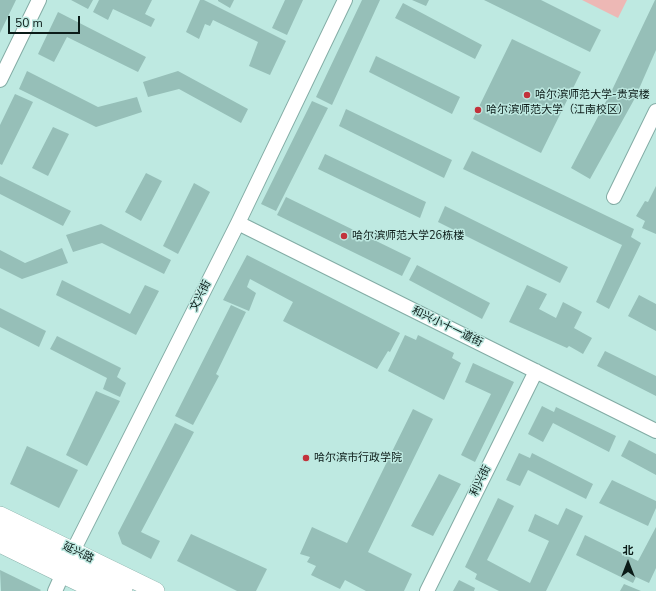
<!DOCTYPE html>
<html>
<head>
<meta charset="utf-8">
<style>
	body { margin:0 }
	#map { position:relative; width:656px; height:591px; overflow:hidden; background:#bee9e1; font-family:"Nunito Sans","Noto Sans SC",sans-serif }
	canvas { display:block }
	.north { position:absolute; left:608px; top:543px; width:40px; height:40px; -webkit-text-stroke:3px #bee9e1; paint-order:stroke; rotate:0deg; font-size:11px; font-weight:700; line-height:16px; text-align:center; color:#0b1b18 }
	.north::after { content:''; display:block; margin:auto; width:14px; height:18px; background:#0b1b18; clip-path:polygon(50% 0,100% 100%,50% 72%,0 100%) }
	.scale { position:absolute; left:8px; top:16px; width:72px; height:18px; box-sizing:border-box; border:2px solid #0b1b18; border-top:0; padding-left:5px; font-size:12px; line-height:14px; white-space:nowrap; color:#0b1b18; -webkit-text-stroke:3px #bee9e1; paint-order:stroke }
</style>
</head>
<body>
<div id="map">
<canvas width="656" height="591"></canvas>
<div class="north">北</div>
<div class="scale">50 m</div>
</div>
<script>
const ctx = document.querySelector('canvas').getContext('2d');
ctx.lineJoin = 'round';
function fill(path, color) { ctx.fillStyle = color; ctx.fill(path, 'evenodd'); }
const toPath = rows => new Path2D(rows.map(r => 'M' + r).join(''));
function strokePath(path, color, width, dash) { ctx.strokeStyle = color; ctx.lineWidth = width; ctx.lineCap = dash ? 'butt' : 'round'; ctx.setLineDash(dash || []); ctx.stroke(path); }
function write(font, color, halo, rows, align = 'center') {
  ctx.font = font + ' "Nunito Sans","Noto Sans SC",sans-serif'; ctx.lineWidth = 3; ctx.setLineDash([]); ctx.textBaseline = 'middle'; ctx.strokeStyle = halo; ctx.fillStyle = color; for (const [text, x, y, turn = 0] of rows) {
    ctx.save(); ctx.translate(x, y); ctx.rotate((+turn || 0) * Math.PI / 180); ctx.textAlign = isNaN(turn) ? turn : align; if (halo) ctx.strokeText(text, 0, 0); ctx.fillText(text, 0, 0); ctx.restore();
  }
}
fill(toPath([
	[582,0,627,0,618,18]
]), '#edb8b5');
fill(toPath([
	[0,0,16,0,0,33],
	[71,0,93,0,88,9],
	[99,0,152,0,145,14,155,19,151,27,113,9,108,20,93,12],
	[200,0,204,0,286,41,270,75,249,66,258,42,213,20,210,26,205,24,199,39,186,32],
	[218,0,234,0,230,8,218,1],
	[285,0,303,0,287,35,272,28],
	[362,0,380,0,332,105,316,97],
	[412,0,429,0,426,6],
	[484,0,541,0,601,30,590,52],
	[655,0,656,0,656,50,635,98,590,179,571,168,613,88],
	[403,3,482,45,475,59,395,18],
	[58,12,146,57,138,72,67,37,54,62,38,54],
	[512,39,581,72,541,153,473,119],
	[376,56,460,97,452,114,369,72],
	[27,71,98,107,137,97,142,112,96,127,19,89],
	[178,71,248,109,241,123,179,89,148,97,143,82],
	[15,94,33,102,2,165,0,164,0,125],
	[312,101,328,108,276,211,261,204],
	[346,109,452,160,444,178,339,126],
	[53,127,69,134,48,176,32,168],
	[472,151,634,229,631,237,641,243,609,309,596,302,622,245,463,169],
	[325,154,426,202,420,218,318,169],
	[146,173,162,181,141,221,125,212],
	[0,176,71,211,63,226,0,194],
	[194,183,210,192,178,254,163,246],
	[656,186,656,234,642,228,645,221,636,216,645,201,648,202],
	[286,197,411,258,402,276,277,215],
	[445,206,568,267,560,283,438,222],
	[101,224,171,260,164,274,102,243,73,252,66,235],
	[62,248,68,263,22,279,0,268,0,250,25,263],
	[247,255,400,333,390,352,388,351,377,369,283,321,293,302,250,279,247,287,256,293,249,311,223,300],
	[417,265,490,303,482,319,409,280],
	[62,280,130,314,145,285,159,291,136,335,56,295],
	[527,285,547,294,539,309,556,318,563,302,582,312,574,328,592,338,583,354,569,346,567,348,509,322],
	[639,295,656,304,656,331,628,316],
	[231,305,246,312,216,374,219,376,193,425,175,416],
	[0,308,46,331,39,347,0,327],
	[405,335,416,340,418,335,454,353,452,358,461,363,444,400,388,371],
	[57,336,121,368,117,377,126,383,120,397,103,389,107,378,50,349],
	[605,351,656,376,656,396,597,366],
	[473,363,514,382,475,462,461,455,491,394,465,382],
	[96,391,120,401,87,466,66,455],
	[542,406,554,412,556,407,616,436,609,452,553,423,543,442,528,434],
	[413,409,433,419,368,552,412,574,404,591,366,591,345,580,340,589,311,575,316,566,307,562,310,557,300,554,312,527,347,543],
	[175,423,194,432,141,532,160,541,151,559,122,544,118,533],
	[629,440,656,454,656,475,621,456],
	[27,446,78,470,59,508,10,484],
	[519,453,530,458,532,453,593,484,586,499,528,470,520,486,506,480],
	[439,474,461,484,433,536,411,526],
	[612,480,656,501,656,508,648,526,599,503],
	[498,498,514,506,487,560,530,583,549,541,528,531,535,514,558,525,566,508,583,516,546,591,499,591,475,579,477,574,465,567],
	[656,527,656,568,649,583,636,577,633,583,576,555,585,535,638,561],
	[191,534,267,569,256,591,237,591,177,561],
	[0,570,41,590,40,591,1,591],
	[459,580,475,588,474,591,453,591],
	[624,584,641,591,620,591]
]), '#96bfb8');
const minor = toPath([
	[0,80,39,0],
	[614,197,656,111],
	[238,223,656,431],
	[55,591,73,551,238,223,345,0],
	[427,591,536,371]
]);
const major = toPath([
	[0,515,156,591],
	[0,530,124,591],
	[0,544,96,591]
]);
strokePath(minor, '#83aca5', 16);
strokePath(major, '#83aca5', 18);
strokePath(minor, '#fff', 14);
strokePath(major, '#fff', 17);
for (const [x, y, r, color] of [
	[527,95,4,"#c2323b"],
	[478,110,4,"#c2323b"],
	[344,236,4,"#c2323b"],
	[306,458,4,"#c2323b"]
]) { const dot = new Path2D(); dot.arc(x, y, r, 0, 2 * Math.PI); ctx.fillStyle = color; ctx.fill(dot); strokePath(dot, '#bee9e1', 1.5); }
write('11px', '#0b1b18', '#bee9e1', [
	["哈尔滨师范大学-贵宾楼",535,95],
	["哈尔滨师范大学（江南校区）",486,110],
	["哈尔滨师范大学26栋楼",352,236],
	["哈尔滨市行政学院",314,458]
], 'left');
write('11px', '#0b1b18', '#bee9e1', [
	["文兴街",201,296,-63],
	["和兴小十一道街",447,327,26],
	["利兴街",481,481,-64],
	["延兴路",78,553,26]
]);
</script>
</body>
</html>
